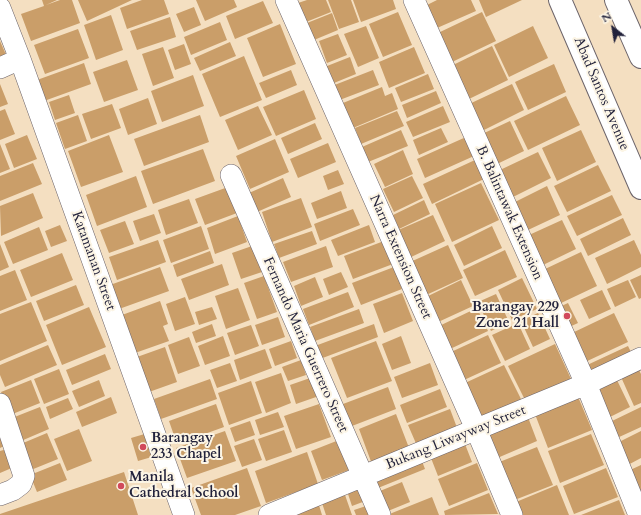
<!DOCTYPE html>
<html>
<head>
<meta charset="utf-8">
<style>
	body { margin:0 }
	#map { position:relative; width:641px; height:515px; overflow:hidden; background:#f4dfc1; font-family:Cardo,serif }
	canvas { display:block }
	.north { position:absolute; left:593px; top:8px; width:40px; height:40px; -webkit-text-stroke:3px #fcf5e5; paint-order:stroke; rotate:329deg; font-size:11px; font-weight:700; line-height:16px; text-align:center; color:#22223b }
	.north::after { content:''; display:block; margin:auto; width:14px; height:18px; background:#22223b; clip-path:polygon(50% 0,100% 100%,50% 72%,0 100%) }
</style>
</head>
<body>
<div id="map">
<canvas width="641" height="515"></canvas>
<div class="north">N</div>
</div>
<script>
const ctx = document.querySelector('canvas').getContext('2d');
ctx.lineJoin = 'round';
function fill(path, color) { ctx.fillStyle = color; ctx.fill(path, 'evenodd'); }
const toPath = rows => new Path2D(rows.map(r => 'M' + r).join(''));
function strokePath(path, color, width, dash) { ctx.strokeStyle = color; ctx.lineWidth = width; ctx.lineCap = dash ? 'butt' : 'round'; ctx.setLineDash(dash || []); ctx.stroke(path); }
function write(font, color, halo, rows, align = 'center') {
  ctx.font = font + ' Cardo,serif'; ctx.lineWidth = 4; ctx.setLineDash([]); ctx.textBaseline = 'middle'; ctx.strokeStyle = halo; ctx.fillStyle = color; for (const [text, x, y, turn = 0] of rows) {
    ctx.save(); ctx.translate(x, y); ctx.rotate((+turn || 0) * Math.PI / 180); ctx.textAlign = isNaN(turn) ? turn : align; if (halo) ctx.strokeText(text, 0, 0); ctx.fillText(text, 0, 0); ctx.restore();
  }
}
fill(toPath([
	[42,0,57,0,46,5,60,0,72,0,80,23,31,41,21,14,44,6],
	[78,0,132,0,87,21],
	[142,0,164,0,169,14,127,29,120,8],
	[196,0,234,0,237,7,205,21],
	[307,0,326,0,331,12,306,22,298,3],
	[328,0,351,0,359,22,339,29],
	[353,0,393,0,396,9,361,22],
	[437,0,471,0,476,11,437,28,427,5],
	[479,0,522,0,486,17],
	[263,1,273,23,235,39,226,16],
	[194,7,201,25,184,32,176,14],
	[398,12,412,45,383,57,369,24],
	[482,12,496,41,452,62,438,33],
	[332,13,338,30,314,40,307,23],
	[111,15,123,50,96,60,84,25],
	[170,17,176,37,137,50,130,31],
	[220,22,227,40,191,55,184,37],
	[280,24,296,64,263,77,247,38],
	[366,26,379,58,358,67,344,34],
	[533,26,548,58,509,77,494,45],
	[78,29,89,58,45,74,34,45],
	[338,34,347,55,327,63,319,41],
	[0,41,7,57,0,60],
	[230,42,236,56,200,71,194,58],
	[184,44,191,64,175,70,168,50],
	[492,46,508,80,469,99,453,65],
	[163,47,174,78,153,86,142,54],
	[414,47,425,73,389,88,379,62],
	[244,56,262,100,220,117,202,74],
	[350,57,356,74,329,85,322,68],
	[127,60,138,90,104,102,93,72],
	[84,63,91,84,44,101,37,80],
	[554,64,566,92,528,110,515,82],
	[291,70,297,85,266,98,259,83],
	[373,70,379,85,337,101,332,86],
	[428,74,434,89,401,102,395,88],
	[193,75,204,106,162,122,151,91],
	[0,84,8,104,0,107],
	[512,84,524,110,480,132,467,105],
	[382,87,385,96,392,93,398,109,353,128,343,103],
	[304,90,316,119,276,136,263,107],
	[436,91,441,103,407,118,402,105],
	[69,95,75,113,55,120,49,102],
	[566,96,580,125,528,150,514,121],
	[148,98,157,124,128,135,119,109],
	[112,104,121,128,91,139,82,114],
	[258,106,272,135,238,150,225,120],
	[443,106,450,122,413,137,406,122],
	[5,109,15,134,0,140,0,111],
	[397,111,404,126,361,144,355,128],
	[78,115,87,141,65,149,56,123],
	[200,115,209,142,144,166,134,139],
	[510,121,524,151,495,165,480,135],
	[315,123,322,139,288,154,281,138],
	[441,128,448,142,419,155,413,140],
	[401,130,408,146,368,162,362,147],
	[581,130,596,162,557,181,542,148],
	[27,135,37,159,14,168,5,144],
	[109,135,123,172,81,187,68,151],
	[466,137,474,156,425,178,417,159],
	[275,139,289,172,250,189,236,156],
	[328,143,336,162,298,178,290,159],
	[0,144,10,169,0,173],
	[203,149,215,181,153,204,141,171],
	[403,150,413,174,385,187,374,164],
	[538,152,551,178,513,197,500,170],
	[475,160,484,179,432,204,423,184],
	[33,163,42,184,0,201,0,176],
	[598,165,611,191,567,212,554,186],
	[338,170,344,184,328,190,323,176],
	[136,176,147,207,97,226,86,195],
	[412,176,423,198,394,212,383,189],
	[283,178,291,197,257,212,249,193],
	[481,183,499,220,452,242,435,204],
	[547,186,560,215,528,230,515,202],
	[228,187,237,213,205,225,195,199],
	[341,191,347,208,317,219,311,203],
	[33,193,43,218,1,236,0,206],
	[612,195,622,215,577,236,567,216],
	[301,198,312,227,272,242,262,212],
	[189,199,198,223,166,235,158,210],
	[424,200,430,214,399,229,393,215],
	[353,209,360,225,320,241,314,224],
	[154,214,161,233,140,241,133,221],
	[433,215,445,241,409,258,396,231],
	[238,216,247,242,215,254,207,228],
	[623,218,631,235,588,256,580,239],
	[562,220,576,249,543,265,529,235],
	[125,221,134,244,109,253,100,230],
	[60,225,67,241,51,247,45,231],
	[369,225,375,242,338,256,331,240],
	[201,226,209,249,171,263,163,240],
	[492,226,502,248,464,266,454,245],
	[39,227,48,250,13,264,4,242],
	[312,231,317,244,279,258,274,244],
	[158,240,166,262,117,280,109,257],
	[634,240,641,255,641,267,607,284,595,258],
	[384,241,393,264,353,279,344,256],
	[0,244,9,267,0,271],
	[448,245,463,278,424,296,408,263],
	[252,246,262,272,241,279,232,253],
	[326,246,333,267,291,282,283,262],
	[505,250,517,277,475,296,463,270],
	[210,251,214,263,177,277,173,265],
	[581,252,597,286,559,304,543,270],
	[62,253,73,280,31,297,20,270],
	[222,264,229,285,189,300,181,279],
	[160,267,169,291,119,309,110,285],
	[394,267,402,289,361,305,352,283],
	[15,270,27,300,0,311,0,276],
	[341,272,348,287,329,295,323,279],
	[641,275,641,298,639,299,630,280],
	[264,276,277,312,257,319,244,283],
	[315,277,323,297,301,306,294,286],
	[522,278,537,309,512,320,498,290],
	[461,280,473,306,436,323,424,298],
	[628,280,636,297,615,307,607,289],
	[76,285,84,305,44,321,36,301],
	[238,288,250,320,226,329,215,296],
	[602,290,611,309,589,319,580,300],
	[348,292,354,307,309,325,303,309],
	[402,293,413,321,384,333,373,304],
	[496,294,509,322,491,331,478,302],
	[185,297,195,324,175,331,166,304],
	[160,301,168,324,163,326,169,341,135,353,122,315],
	[31,302,47,341,0,361,0,314],
	[568,303,578,323,565,329,555,309],
	[89,307,106,347,62,365,46,325],
	[212,307,217,319,199,325,195,312],
	[477,308,488,331,448,350,437,327],
	[359,309,364,323,315,341,310,327],
	[538,313,550,339,533,347,521,321],
	[614,313,628,342,583,363,570,334],
	[278,317,285,337,262,345,255,325],
	[518,323,530,349,505,361,492,335],
	[212,324,216,336,196,343,192,332],
	[374,324,378,337,320,359,315,346],
	[251,325,259,346,235,355,227,333],
	[488,335,501,363,464,380,451,352],
	[223,336,230,356,205,365,198,346],
	[401,336,411,363,392,370,382,344],
	[189,337,200,366,178,374,168,345],
	[291,341,297,358,275,366,269,349],
	[376,341,392,381,347,398,331,358],
	[555,344,571,379,525,400,508,366],
	[48,345,57,365,5,387,0,375,0,365],
	[628,346,633,356,589,376,585,366],
	[165,347,177,382,149,392,137,357],
	[265,349,272,368,240,380,234,360],
	[105,354,111,369,72,385,66,370],
	[301,360,306,375,288,381,282,367],
	[230,363,237,381,217,388,210,370],
	[430,363,438,385,402,398,394,377],
	[504,365,522,401,482,420,465,383],
	[638,368,641,374,641,403,634,406,621,377],
	[59,369,69,394,44,404,34,379],
	[281,373,291,403,266,413,255,382],
	[615,376,630,407,608,418,593,387],
	[313,377,319,396,296,404,290,385],
	[210,379,217,399,161,419,154,399],
	[31,380,40,403,10,415,1,392],
	[99,380,105,396,79,407,72,391],
	[251,381,262,413,229,425,218,393],
	[388,387,396,409,352,426,343,404],
	[440,389,447,407,407,423,400,405],
	[576,392,592,430,548,448,533,409],
	[111,397,117,413,82,427,76,412],
	[68,398,73,409,50,419,46,407],
	[216,404,224,427,177,444,169,421],
	[319,404,331,437,296,449,284,416],
	[40,407,49,429,21,441,12,418],
	[641,407,641,427,617,438,610,422],
	[450,409,459,433,418,448,408,425],
	[278,412,284,427,260,435,255,420],
	[526,412,537,441,495,459,484,430],
	[396,414,411,453,373,467,359,429],
	[250,421,255,435,235,442,230,428],
	[79,429,92,461,67,471,54,439],
	[284,430,292,452,266,461,258,439],
	[0,431,6,445,0,448],
	[225,431,236,461,187,478,176,448],
	[641,431,641,458,626,466,615,444],
	[47,433,58,459,26,472,16,446],
	[148,433,155,456,138,461,131,438],
	[591,434,604,465,560,483,548,451],
	[254,439,262,460,242,467,234,446],
	[463,439,472,462,438,476,429,453],
	[339,440,349,470,322,480,311,451],
	[537,447,553,485,512,501,497,463],
	[7,449,14,467,0,473,0,451],
	[307,452,318,484,266,503,255,471],
	[420,456,425,469,378,488,373,474],
	[60,463,67,480,37,492,30,475],
	[477,463,488,490,449,506,438,479],
	[641,465,641,498,628,471],
	[247,468,261,506,235,515,201,515,191,488],
	[606,468,618,497,574,514,563,486],
	[124,472,138,515,0,515,0,514],
	[362,482,368,500,352,506,346,488],
	[402,482,410,502,388,511,380,491],
	[557,485,569,515,521,515,516,502],
	[489,493,498,514,445,515,444,511],
	[345,495,352,515,326,515,322,503],
	[432,497,439,515,387,515],
	[619,500,625,515,581,515],
	[318,502,322,515,289,515],
	[372,504,376,515,356,515,354,510]
]), '#ca9e69');
const street = toPath([
	[286,0,476,429,512,515],
	[414,0,586,384,639,515],
	[0,8,20,59,184,515],
	[0,68,20,59],
	[231,175,380,515],
	[0,404,24,476,21,484,13,490,0,495],
	[269,515,586,384,641,358]
]);
const secondary = toPath([
	[560,0,641,188],
	[616,0,641,57]
]);
strokePath(street, '#6c646a', 22);
strokePath(secondary, '#6c646a', 24);
strokePath(street, '#fff', 21);
strokePath(secondary, '#fff', 22);
for (const [x, y, r, color] of [
	[567,316,4,"#d1495b"],
	[143,447,4,"#d1495b"],
	[121,486,4,"#d1495b"]
]) { const dot = new Path2D(); dot.arc(x, y, r, 0, 2 * Math.PI); ctx.fillStyle = color; ctx.fill(dot); strokePath(dot, '#fcf5e5', 1.5); }
write('14px', '#22223b', '#fcf5e5', [
	["Abad Santos Avenue",601,94,67],
	["B. Balintawak Extension",509,213,66],
	["Narra Extension Street",400,257,66],
	["Katamanan Street",93,261,70],
	["Fernando Maria Guerrero Street",305,345,66],
	["Bukang Liwayway Street",456,438,-22]
]);
write('bold 14px', '#22223b', '#fcf5e5', [
	["Barangay 229",559,308,"right"],
	["Zone 21 Hall",559,324,"right"],
	["Barangay",151,439],
	["233 Chapel",151,455],
	["Manila",129,478],
	["Cathedral School",129,494]
], 'left');
</script>
</body>
</html>
